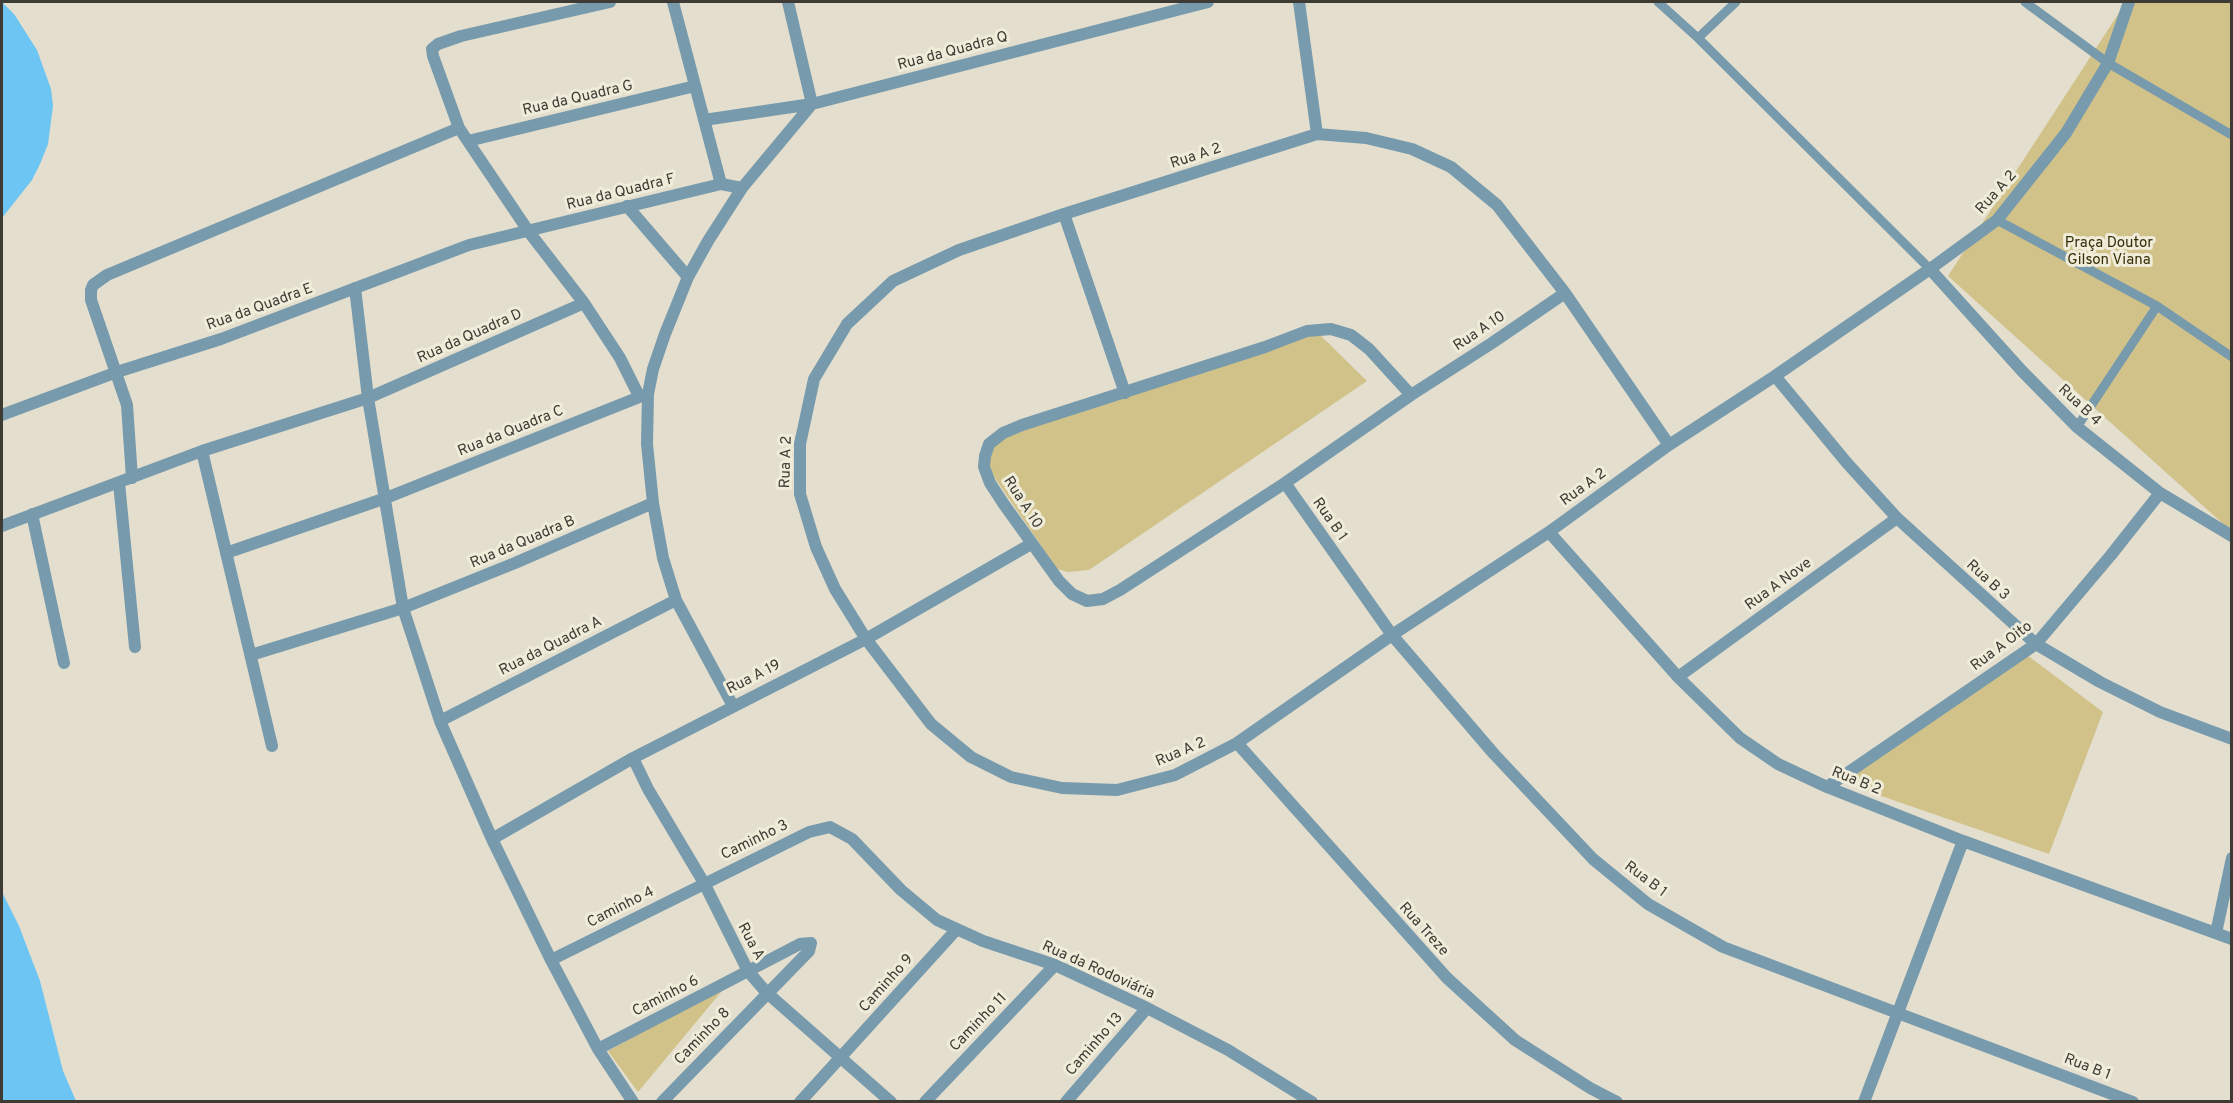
<!DOCTYPE html>
<html>
<head>
<meta charset="utf-8">
<style>
	body { margin:0 }
	#map { position:relative; width:2233px; height:1103px; overflow:hidden; background:#e3decd; font-family:Overpass,sans-serif }
	canvas { display:block }
	.frame { position:absolute; inset:0; border:3px solid #3d3b34; pointer-events:none }
</style>
</head>
<body>
<div id="map">
<canvas width="2233" height="1103"></canvas>
<div class="frame"></div>
</div>
<script>
const ctx = document.querySelector('canvas').getContext('2d');
ctx.lineJoin = 'round';
function fill(path, color) { ctx.fillStyle = color; ctx.fill(path, 'evenodd'); }
const toPath = rows => new Path2D(rows.map(r => 'M' + r).join(''));
function strokePath(path, color, width, dash) { ctx.strokeStyle = color; ctx.lineWidth = width; ctx.lineCap = dash ? 'butt' : 'round'; ctx.setLineDash(dash || []); ctx.stroke(path); }
function write(font, color, halo, rows, align = 'center') {
  ctx.font = font + ' Overpass,sans-serif'; ctx.lineWidth = 6; ctx.setLineDash([]); ctx.textBaseline = 'middle'; ctx.strokeStyle = halo; ctx.fillStyle = color; for (const [text, x, y, turn = 0] of rows) {
    ctx.save(); ctx.translate(x, y); ctx.rotate((+turn || 0) * Math.PI / 180); ctx.textAlign = isNaN(turn) ? turn : align; if (halo) ctx.strokeText(text, 0, 0); ctx.fillText(text, 0, 0); ctx.restore();
  }
}
fill(toPath([
	[2126,2,2231,2,2231,531,1948,276],
	[1319,334,1367,381,1089,570,1068,572,1057,569,988,468,982,452,998,436,1266,343],
	[2027,655,2103,712,2049,854,1838,781],
	[726,986,638,1092,608,1051]
]), '#d1c289');
fill(toPath([
	[2,2,14,14,37,50,51,89,53,106,48,144,40,164,32,180,2,218],
	[2,892,19,926,40,981,63,1071,76,1101,2,1101]
]), '#6cc5f2');
strokePath(toPath([
	[1658,2,1698,38,1930,269],
	[2025,2,2108,63,2232,135],
	[1698,38,1736,2],
	[1997,220,2157,306,2232,357],
	[2077,427,2157,306]
]), '#779aad', 9);
strokePath(toPath([
	[610,2,461,36,438,44,432,49,433,56,459,128,529,232,584,303,620,358,639,396],
	[673,2,721,184,742,188],
	[1299,2,1317,134],
	[704,120,812,104,1208,2],
	[468,141,695,86],
	[627,206,688,277],
	[1064,214,1125,393],
	[1930,269,2022,371,2077,427,2160,493,2232,536],
	[355,288,368,398,403,608,440,721,492,839,551,960,598,1049,633,1102],
	[1775,376,1847,463,1897,518,2036,644,2100,682,2160,712,2232,739],
	[1411,395,1369,349,1351,335,1331,329,1307,331,1265,347,1022,425,1003,433,989,444,985,456,984,467,990,483,1003,503,1059,581,1072,594,1087,601,1103,599,1120,590,1285,483,1411,395,1492,343,1565,293],
	[2,415,117,372,221,339,469,245,721,184],
	[1669,445,1565,293,1497,205,1451,167,1412,149,1366,138,1317,134,1064,214,959,250,893,281,847,324,814,379,800,444,800,494,816,547,835,589,866,639,931,724,971,757,1011,777,1062,788,1117,790,1175,775,1237,743,1392,635,1549,532,1669,445,1775,376,1930,269,1997,220,2066,133,2108,63,2129,2],
	[202,451,272,746],
	[132,478,127,405,91,300,91,290,93,285,107,275,459,128],
	[119,483,135,647],
	[1285,483,1392,635,1494,754,1593,859,1648,904,1723,947,2133,1102],
	[32,514,64,663],
	[2,526,202,451,368,398,584,303],
	[1549,532,1678,677,1740,738,1778,764,1827,787,1963,841,2232,939],
	[226,553,386,498,647,394],
	[251,655,403,608,515,563,653,503],
	[1678,677,1897,518],
	[733,706,676,600,663,558,653,503,647,444,648,394,653,369,665,334,688,277,708,241,742,188,812,104,788,2],
	[440,721,676,600],
	[1237,743,1447,978,1515,1040,1590,1088,1617,1102],
	[633,758,648,789,704,883,748,971,766,992,891,1102],
	[1827,787,2036,644,2111,555,2160,493],
	[492,839,633,758,866,639,1031,544],
	[2216,933,2232,858],
	[551,960,809,832,830,827,852,839,901,890,937,920,983,941,1055,965,1147,1008,1228,1050,1312,1102],
	[598,1049,800,944,811,943,809,951,662,1102],
	[800,1102,956,930],
	[925,1102,1055,965],
	[1066,1102,1147,1008],
	[1864,1102,1963,841]
]), '#779aad', 12);
write('15px', '#3d3b34', '#f0ecda', [
	["Rua da Quadra Q",953,52,-15],
	["Rua da Quadra G",578,99,-13],
	["Rua A 2",1196,157,-18],
	["Rua da Quadra F",621,193,-14],
	["Rua A 2",1997,193,-48],
	["Rua da Quadra E",260,308,-20],
	["Rua A 10",1480,332,-34],
	["Rua da Quadra D",470,337,-24],
	["Rua B 4",2079,406,43],
	["Rua da Quadra C",511,432,-22],
	["Rua A 2",787,462,-88],
	["Rua A 2",1584,488,-36],
	["Rua A 10",1022,503,57],
	["Rua B 1",1329,520,55],
	["Rua da Quadra B",523,543,-23],
	["Rua B 3",1987,581,42],
	["Rua A Nove",1779,585,-36],
	["Rua da Quadra A",551,647,-27],
	["Rua A Oito",2002,647,-37],
	["Rua A 19",754,678,-27],
	["Rua A 2",1181,753,-23],
	["Rua B 2",1856,782,22],
	["Caminho 3",755,841,-26],
	["Rua B 1",1645,880,37],
	["Caminho 4",621,908,-27],
	["Rua Treze",1423,930,48],
	["Rua A",750,942,62],
	["Rua da Rodoviária",1098,971,24],
	["Caminho 9",887,984,-48],
	["Caminho 6",666,997,-27],
	["Caminho 11",979,1023,-46],
	["Caminho 8",703,1037,-46],
	["Caminho 13",1095,1045,-49],
	["Rua B 1",2087,1068,21]
]);
write('15px', '#362d07', '#f0ecda', [
	["Praça Doutor",2109,244],
	["Gilson Viana",2109,261]
]);
</script>
</body>
</html>
